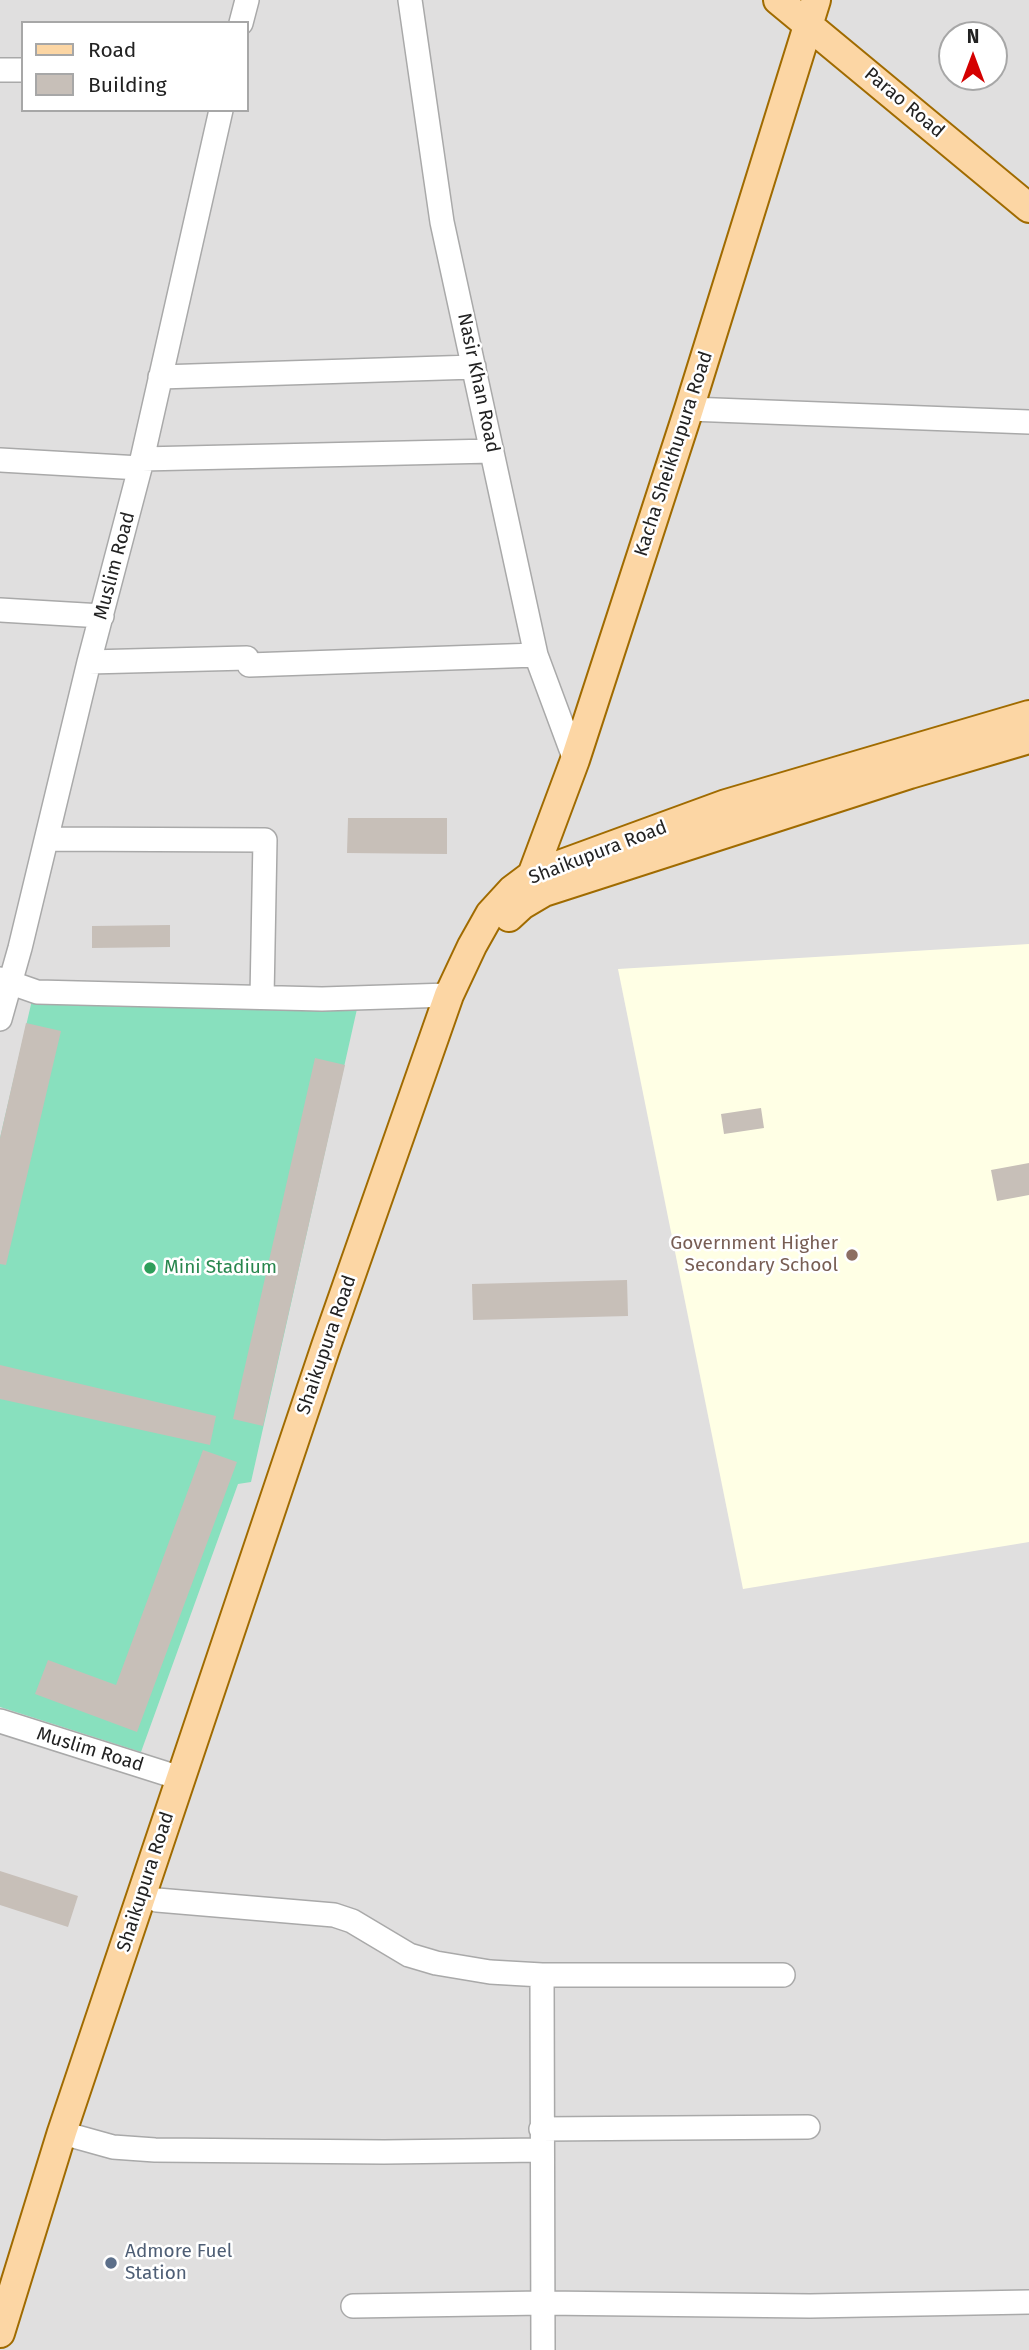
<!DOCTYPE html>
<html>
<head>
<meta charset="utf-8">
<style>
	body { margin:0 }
	#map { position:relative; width:1029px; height:2350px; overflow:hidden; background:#f2efe9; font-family:"Fira Sans",sans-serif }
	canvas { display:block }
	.legend { position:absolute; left:21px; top:21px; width:228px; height:91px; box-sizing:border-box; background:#fff; border:2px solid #a7a7a7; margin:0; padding:9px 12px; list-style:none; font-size:21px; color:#222 }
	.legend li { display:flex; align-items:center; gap:14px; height:35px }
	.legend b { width:35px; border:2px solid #a7a7a7 }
	.north { position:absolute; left:938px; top:21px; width:70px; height:70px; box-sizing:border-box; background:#fff; border:2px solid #a7a7a7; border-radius:50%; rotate:0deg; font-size:19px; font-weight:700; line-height:28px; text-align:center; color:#222 }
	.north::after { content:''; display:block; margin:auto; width:24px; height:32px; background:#d40000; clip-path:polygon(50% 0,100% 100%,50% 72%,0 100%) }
</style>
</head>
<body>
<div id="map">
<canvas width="1029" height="2350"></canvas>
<ul class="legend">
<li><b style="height:9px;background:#fcd6a4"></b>Road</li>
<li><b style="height:19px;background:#c7bfb8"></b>Building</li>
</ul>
<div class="north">N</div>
</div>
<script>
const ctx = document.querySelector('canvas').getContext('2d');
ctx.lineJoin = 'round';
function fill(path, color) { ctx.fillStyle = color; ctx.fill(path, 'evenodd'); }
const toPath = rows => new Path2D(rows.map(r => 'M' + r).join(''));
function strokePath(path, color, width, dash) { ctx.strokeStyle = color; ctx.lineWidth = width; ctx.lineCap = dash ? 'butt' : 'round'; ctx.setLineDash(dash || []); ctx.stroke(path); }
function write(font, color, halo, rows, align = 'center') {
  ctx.font = font + ' "Fira Sans",sans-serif'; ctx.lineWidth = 5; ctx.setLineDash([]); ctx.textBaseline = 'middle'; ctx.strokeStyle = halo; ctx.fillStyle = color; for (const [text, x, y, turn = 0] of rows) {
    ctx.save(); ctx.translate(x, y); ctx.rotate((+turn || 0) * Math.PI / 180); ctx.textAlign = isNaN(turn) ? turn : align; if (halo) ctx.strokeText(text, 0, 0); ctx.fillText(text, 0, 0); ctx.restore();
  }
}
fill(toPath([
	[0,0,1029,0,1029,2350,0,2350],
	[23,23,247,23,247,110,23,110],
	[952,35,994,35,994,77,952,77]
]), '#e0dfdf');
fill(toPath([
	[1029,944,1029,1542,743,1589,618,969]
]), '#ffffe5');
fill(toPath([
	[32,1000,357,1009,251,1482,238,1484,141,1752,0,1707,0,1138]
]), '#88e0be');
fill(toPath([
	[348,818,447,818,447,854,347,853],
	[170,925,170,947,92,948,92,926],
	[26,1023,61,1031,6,1265,0,1264,0,1138],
	[315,1058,345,1065,263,1426,233,1419],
	[761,1108,764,1128,724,1134,721,1114],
	[1029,1163,1029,1195,997,1201,991,1170],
	[627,1280,628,1316,473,1320,472,1284],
	[0,1365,216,1416,210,1445,0,1399],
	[203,1450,237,1462,137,1732,35,1694,48,1660,116,1685],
	[0,1871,78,1896,68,1927,0,1905]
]), '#c7bfb8');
const minor = toPath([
	[410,0,442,222,536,655,575,760],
	[241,23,247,0],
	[0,70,23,70],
	[160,377,474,367],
	[689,409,1029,422],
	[142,459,492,451],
	[0,460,140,468],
	[0,610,102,616],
	[89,662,247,658,249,665,536,655],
	[47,839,265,840,262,997],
	[0,979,37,992,322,999,449,995],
	[0,1019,20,948,89,662,140,468,221,110],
	[0,1721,180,1778],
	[157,1900,334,1915,352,1921,409,1955,436,1963,490,1972,542,1975,783,1975],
	[542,1975,543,2350],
	[541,2129,808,2127],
	[77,2137,113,2147,155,2150,384,2152,541,2150],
	[353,2306,543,2303,810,2306,1029,2302]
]);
const major = toPath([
	[778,0,1029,208],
	[528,886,575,760,689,409,816,0],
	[509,917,522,905,544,892,910,774,1029,739],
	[0,2333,62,2132,326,1346,449,995,472,946,490,914,512,890,532,875,726,804,1029,715]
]);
strokePath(minor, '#a9a9a9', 26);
strokePath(major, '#a06b00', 32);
strokePath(minor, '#fff', 23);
strokePath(major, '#fcd6a4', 28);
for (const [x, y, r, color] of [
	[852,1255,7,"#8d6e63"],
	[150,1268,7,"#2e9e5b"],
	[111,2263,7,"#5c6f8a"]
]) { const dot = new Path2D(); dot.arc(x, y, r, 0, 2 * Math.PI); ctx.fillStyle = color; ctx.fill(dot); strokePath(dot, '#fff', 2.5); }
write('19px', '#222', '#fff', [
	["Parao Road",904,103,40],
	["Nasir Khan Road",478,383,78],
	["Kacha Sheikhupura Road",674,454,-72],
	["Muslim Road",115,566,-75],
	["Shaikupura Road",598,853,-21],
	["Shaikupura Road",327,1345,-71],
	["Muslim Road",90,1750,17],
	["Shaikupura Road",146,1882,-72]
]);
write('19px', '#785e54', '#fff', [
	["Government Higher",838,1244],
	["Secondary School",838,1266]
], 'right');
write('19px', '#27864d', '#fff', [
	["Mini Stadium",164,1268]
], 'left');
write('19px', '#4e5e75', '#fff', [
	["Admore Fuel",125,2252],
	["Station",125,2274]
], 'left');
</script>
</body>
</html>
